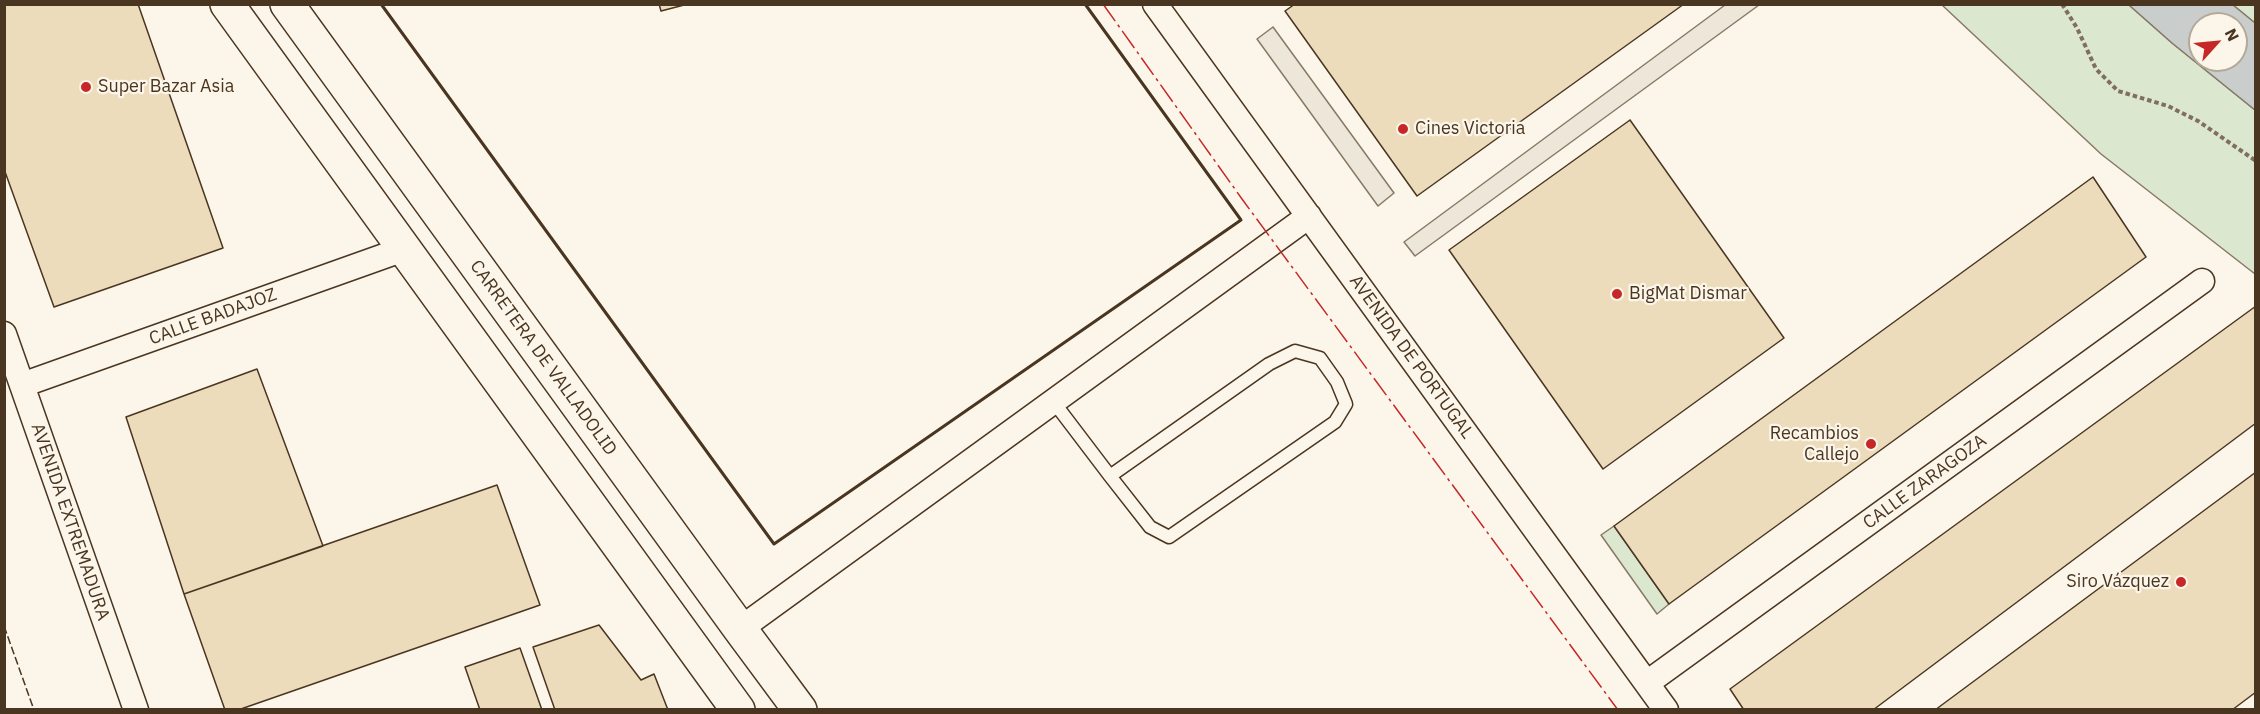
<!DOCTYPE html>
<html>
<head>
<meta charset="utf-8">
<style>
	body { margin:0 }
	#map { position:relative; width:2260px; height:714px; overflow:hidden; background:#fbf6e9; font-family:"IBM Plex Sans",sans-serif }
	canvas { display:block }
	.frame { position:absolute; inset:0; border:6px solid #4a3520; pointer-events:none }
	.north { position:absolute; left:2188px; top:12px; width:60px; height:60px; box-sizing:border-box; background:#fbf6e9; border:2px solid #b4a999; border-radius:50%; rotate:63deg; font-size:16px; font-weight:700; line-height:24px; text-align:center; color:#4a3520 }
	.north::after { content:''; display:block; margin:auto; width:21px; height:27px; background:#c62828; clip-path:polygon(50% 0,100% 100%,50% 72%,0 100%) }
</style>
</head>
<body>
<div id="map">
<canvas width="2260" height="714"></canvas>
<div class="frame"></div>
<div class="north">N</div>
</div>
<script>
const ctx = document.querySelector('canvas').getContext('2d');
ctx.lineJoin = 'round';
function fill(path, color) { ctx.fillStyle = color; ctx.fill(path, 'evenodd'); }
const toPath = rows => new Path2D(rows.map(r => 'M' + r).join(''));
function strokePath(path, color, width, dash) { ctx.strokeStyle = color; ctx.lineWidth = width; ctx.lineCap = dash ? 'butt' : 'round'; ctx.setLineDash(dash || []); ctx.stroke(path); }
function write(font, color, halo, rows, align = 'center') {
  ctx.font = font + ' "IBM Plex Sans",sans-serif'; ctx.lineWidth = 4.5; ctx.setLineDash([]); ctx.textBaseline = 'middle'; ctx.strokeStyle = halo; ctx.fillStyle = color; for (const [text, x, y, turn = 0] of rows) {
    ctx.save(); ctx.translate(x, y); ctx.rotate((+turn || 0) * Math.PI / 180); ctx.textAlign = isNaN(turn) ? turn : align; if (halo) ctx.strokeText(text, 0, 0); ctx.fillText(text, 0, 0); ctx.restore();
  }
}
const green = toPath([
	[1942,5,2129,5,2172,43,2255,110,2255,274,2101,154,1942,5],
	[2233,5,2255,5,2255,23,2233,5],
	[1614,526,1669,604,1657,614,1601,535,1614,526]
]);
fill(green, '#dce7d0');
strokePath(green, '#887966', 1.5);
const parking = toPath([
	[1725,5,1759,5,1415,256,1404,242,1725,5],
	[1273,27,1394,193,1378,206,1257,39,1273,27]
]);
fill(parking, '#ede7d9');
strokePath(parking, '#887966', 1.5);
const water = toPath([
	[2129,5,2233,5,2255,23,2255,110,2172,43,2129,5],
	[2200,24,2236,24,2236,60,2200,60,2200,24]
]);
fill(water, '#c9cecd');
strokePath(water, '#887966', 1.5);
const building = toPath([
	[4,4,138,4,223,248,54,307,4,169,4,4],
	[659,4,688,4,661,11,659,4],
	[1295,4,1684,4,1417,196,1285,11,1295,4],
	[1630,120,1784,338,1603,469,1449,250,1630,120],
	[2093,177,2146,257,1669,604,1614,526,2093,177],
	[2256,306,2256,423,1873,710,1744,710,1730,689,2256,306],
	[257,369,323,546,184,594,126,417,257,369],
	[2256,472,2256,692,2232,710,1935,710,2256,472],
	[497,485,540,605,238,710,225,710,184,594,497,485],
	[599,625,641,680,654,674,668,710,555,710,533,647,599,625],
	[520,648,542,710,480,710,465,667,520,648]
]);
fill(building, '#ecdcbc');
strokePath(building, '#4a3520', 1.5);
const service = toPath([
	[1053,401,1110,476,1150,527,1169,537,1335,422,1346,404,1337,382,1320,358,1295,351,1269,364,1110,476]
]);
const minor = toPath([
	[1155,4,1666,710],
	[4,334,136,710],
	[22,385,404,249],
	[740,629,1309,216],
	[1647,683,2202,281]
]);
const trunk = toPath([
	[227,4,738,710],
	[287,4,740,629,800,710]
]);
strokePath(service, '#4a3520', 15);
strokePath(minor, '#4a3520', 27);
strokePath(trunk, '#4a3520', 36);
strokePath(toPath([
	[2062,4,2077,28,2096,69,2118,91,2168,106,2198,121,2256,161]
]), '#7f6f5c', 4, [4.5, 3]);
strokePath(service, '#fbf6e9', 12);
strokePath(minor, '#fbf6e9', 24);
strokePath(trunk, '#fbf6e9', 33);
strokePath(toPath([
	[4,626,34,710]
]), '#4a3520', 1.5, [8, 3]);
strokePath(toPath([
	[381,4,774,544,1241,220,1085,4]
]), '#4a3520', 3);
strokePath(toPath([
	[1103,4,1242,199,1618,710]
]), '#c62828', 1.5, [21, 4.5, 3, 4.5]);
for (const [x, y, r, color] of [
	[86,87,6,"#c62828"],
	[1403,129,6,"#c62828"],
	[1617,294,6,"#c62828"],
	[1871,444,6,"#c62828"],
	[2181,582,6,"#c62828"]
]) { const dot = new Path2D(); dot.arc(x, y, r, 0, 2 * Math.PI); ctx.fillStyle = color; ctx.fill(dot); strokePath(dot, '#fbf6e9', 2); }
write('18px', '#4a3520', '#fbf6e9', [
	["Super Bazar Asia",98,87],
	["Cines Victoria",1415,129],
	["BigMat Dismar",1629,294],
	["Recambios",1859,434,"right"],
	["Callejo",1859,455,"right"],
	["Siro Vázquez",2169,582,"right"]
], 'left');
write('18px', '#4a3520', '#fbf6e9', [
	["CALLE BADAJOZ",213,317,-20],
	["AVENIDA DE PORTUGAL",1411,357,54],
	["CARRETERA DE VALLADOLID",543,358,54],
	["CALLE ZARAGOZA",1925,482,-36],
	["AVENIDA EXTREMADURA",70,522,71]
]);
</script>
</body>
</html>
